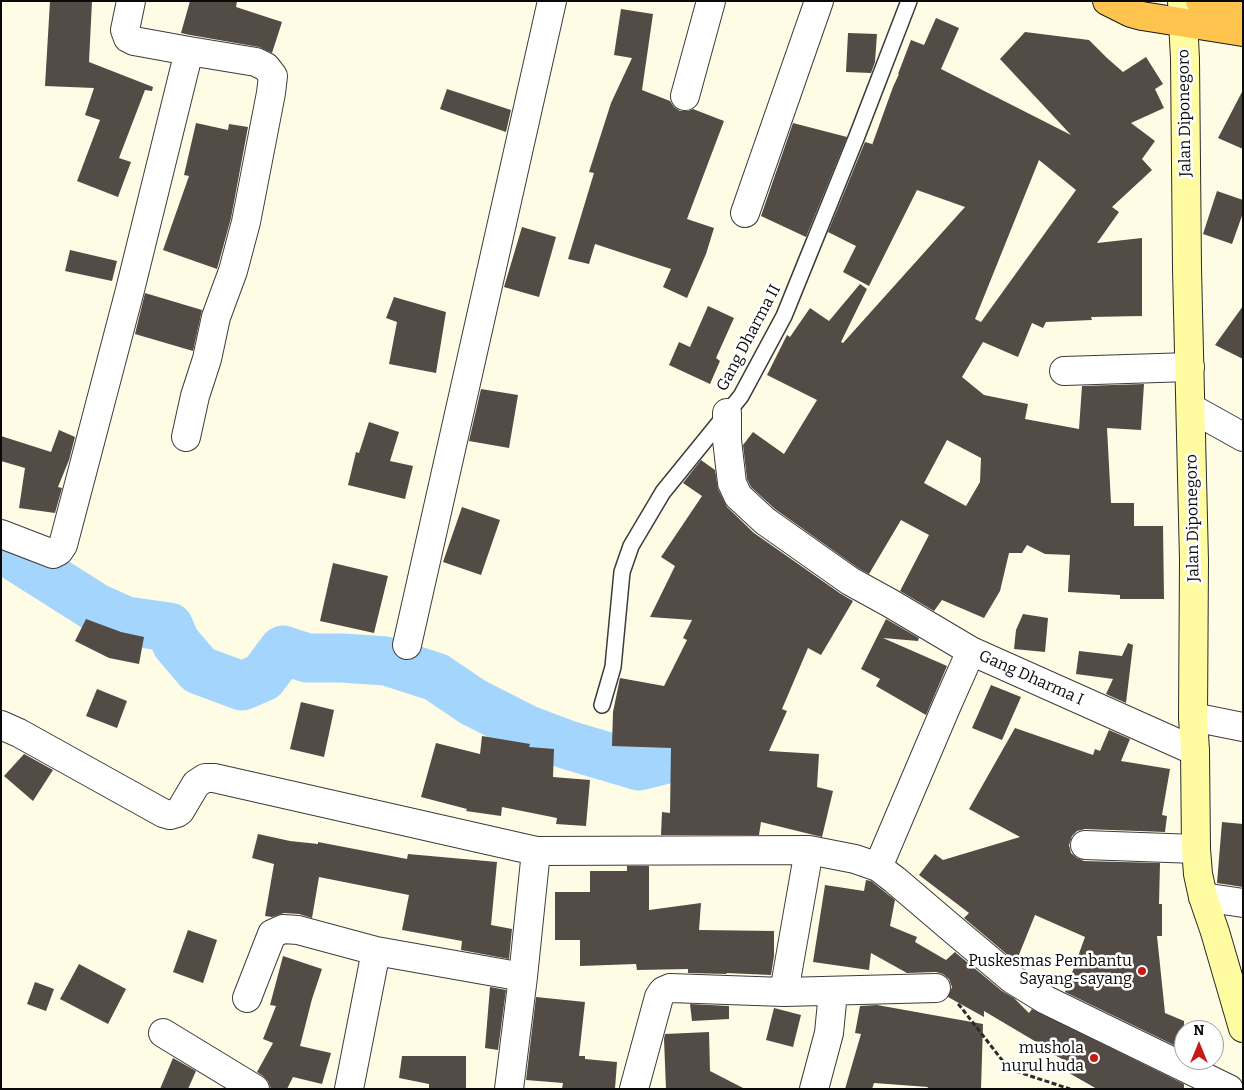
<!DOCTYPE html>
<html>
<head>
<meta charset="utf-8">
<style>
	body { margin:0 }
	#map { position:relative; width:1244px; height:1090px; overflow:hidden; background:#fffce6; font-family:Bitter,serif }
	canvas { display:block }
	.frame { position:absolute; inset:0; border:2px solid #090909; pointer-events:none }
	.north { position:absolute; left:1174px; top:1020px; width:50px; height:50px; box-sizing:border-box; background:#fff; border:1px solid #9d9d9d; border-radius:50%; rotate:0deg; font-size:14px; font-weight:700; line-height:20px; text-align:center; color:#090909 }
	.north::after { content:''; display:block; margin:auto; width:18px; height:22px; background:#c61a15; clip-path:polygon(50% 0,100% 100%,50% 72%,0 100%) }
</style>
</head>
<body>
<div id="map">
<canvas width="1244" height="1090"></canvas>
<div class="frame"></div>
<div class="north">N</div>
</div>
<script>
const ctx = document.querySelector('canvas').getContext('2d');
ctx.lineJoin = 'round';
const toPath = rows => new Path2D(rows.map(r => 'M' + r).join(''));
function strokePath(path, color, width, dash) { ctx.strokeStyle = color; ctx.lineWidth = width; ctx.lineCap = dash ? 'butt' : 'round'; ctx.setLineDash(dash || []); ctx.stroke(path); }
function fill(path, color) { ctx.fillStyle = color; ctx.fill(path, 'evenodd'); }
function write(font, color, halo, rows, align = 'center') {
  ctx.font = font + ' Bitter,serif'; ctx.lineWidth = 5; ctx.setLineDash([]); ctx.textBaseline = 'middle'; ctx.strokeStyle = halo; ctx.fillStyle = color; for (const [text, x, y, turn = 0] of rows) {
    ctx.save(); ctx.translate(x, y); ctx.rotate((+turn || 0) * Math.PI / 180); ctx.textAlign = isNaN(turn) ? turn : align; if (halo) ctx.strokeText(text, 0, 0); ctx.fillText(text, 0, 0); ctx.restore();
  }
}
strokePath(toPath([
	[1,546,16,557,95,607,126,621,169,627,176,643,199,670,242,686,263,677,283,650,307,658,342,658,386,661,436,677,473,702,528,730,568,745,639,766,663,760]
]), '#a4d5fd', 49);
fill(toPath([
	[50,1,92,1,89,62,153,87,152,91,145,90,119,158,131,162,118,197,77,181,100,120,85,115,94,88,45,86],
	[190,1,237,1,236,7,282,22,272,53,259,47,190,35,181,33],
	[621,9,653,14,642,90,670,101,674,107,680,111,688,111,693,109,724,121,687,219,714,228,706,254,687,298,663,287,671,269,595,244,589,264,568,259,594,173,589,172,611,103,632,58,614,55],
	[936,18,959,28,941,69,1071,135,1000,59,1025,32,1089,40,1107,58,1123,72,1146,57,1163,84,1155,89,1164,108,1131,123,1155,141,1142,159,1152,170,1112,207,1119,212,1097,243,1142,238,1142,316,1091,317,1092,320,1046,322,1043,328,1032,323,1018,357,983,342,962,377,984,395,1028,404,1025,419,1079,429,1082,386,1144,384,1141,430,1107,428,1111,503,1134,503,1134,526,1163,526,1164,599,1120,599,1120,595,1068,592,1070,555,1045,554,1027,545,1022,553,1009,553,1000,591,984,618,942,600,934,611,900,591,929,535,901,520,869,574,858,568,775,509,751,487,747,479,743,445,753,432,784,454,817,400,767,375,787,335,790,337,810,308,829,321,860,284,867,289,841,342,843,343,965,207,917,190,869,286,843,272,856,246,828,232,865,142,872,144,872,145,893,87,899,74,898,74,911,40,924,45],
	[1039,160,1076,190,981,322,975,319],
	[947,440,981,458,980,482,966,506,924,483],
	[848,33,877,34,875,62,871,73,846,72],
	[447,89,511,110,506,132,440,109],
	[1243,90,1243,149,1218,138],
	[196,123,228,130,229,124,248,127,231,218,217,269,163,250,189,176,184,175],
	[793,123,847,137,806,237,761,216],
	[1217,191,1243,200,1243,213,1232,244,1203,234],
	[522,227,556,237,539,297,504,287],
	[70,250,117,261,112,281,65,271],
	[145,293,202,310,193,351,135,334],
	[394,297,446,312,436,373,389,364,397,322,386,318],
	[708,306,734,318,716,358,720,361,710,384,669,365,679,342,690,347],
	[1243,306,1243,359,1215,345],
	[481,389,518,395,509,448,469,441],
	[369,422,399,432,390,461,413,466,405,499,348,485,356,452,359,453],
	[59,430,75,437,69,460,58,487,62,488,55,513,19,508,25,468,1,461,1,436,51,452],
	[701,460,715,470,718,489,727,507,754,533,841,594,853,601,821,655,808,648,782,709,787,711,769,751,819,754,817,787,833,791,822,837,761,822,759,835,661,835,662,812,670,813,671,748,612,746,613,712,620,678,664,686,687,640,683,638,692,620,650,617,675,566,661,557,702,496,683,483],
	[462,507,500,520,481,575,443,562],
	[333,563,388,576,374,633,320,621],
	[1023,614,1048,618,1045,652,1014,649,1016,630],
	[86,619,121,632,144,637,139,664,109,658,75,641],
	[886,619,919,638,918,641,883,638,947,666,926,715,876,686,880,679,861,669],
	[1128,643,1133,645,1126,703,1106,694,1113,679,1076,674,1079,651,1122,656],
	[991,685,1021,697,1002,740,972,728],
	[97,689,127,701,117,728,86,716],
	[301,702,334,710,324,757,290,749],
	[1015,728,1093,755,1095,749,1100,751,1109,730,1130,739,1121,761,1170,769,1162,815,1167,816,1165,832,1085,829,1077,831,1072,836,1069,845,1071,853,1077,858,1084,861,1160,863,1159,904,1162,904,1162,936,1157,936,1165,1013,1184,1021,1184,1050,1065,992,1085,937,1035,915,1016,962,964,918,969,913,919,875,935,854,943,860,1020,837,969,809],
	[482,736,530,744,529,747,554,749,553,777,590,780,586,826,556,824,557,818,502,807,501,816,466,811,467,809,421,797,436,743,480,754],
	[24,754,53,770,33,801,4,776],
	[1222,822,1243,824,1243,887,1217,883],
	[258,834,290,841,318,844,318,842,407,859,408,854,497,862,491,925,512,929,509,959,461,950,462,941,402,930,409,895,319,877,312,918,299,914,284,913,272,917,265,916,274,864,252,858],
	[627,866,649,866,649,910,701,903,699,930,774,931,774,956,771,975,726,973,727,974,688,973,688,969,637,970,636,964,580,966,580,940,555,940,555,892,590,892,590,871,627,871],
	[866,880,871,881,895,900,890,926,917,937,915,942,946,960,955,952,956,953,1002,991,1014,998,1029,1013,1032,1009,1184,1084,1184,1089,1097,1089,1062,1069,1066,1061,1037,1046,1038,1043,984,1011,984,1017,948,997,952,987,949,979,943,974,936,972,907,973,871,953,869,970,813,962,825,885,864,891],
	[188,930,217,940,203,983,173,972],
	[283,956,322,969,312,999,300,1046,331,1053,322,1084,293,1077,287,1089,271,1089,268,1081,263,1076,257,1072,273,1043,263,1039,276,1006,270,1005],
	[79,964,126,989,108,1024,60,999],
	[35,982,54,989,46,1011,27,1004],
	[490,987,506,990,498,1050,485,1048],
	[536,997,585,1002,579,1056,585,1056,585,1059,617,1062,615,1089,562,1089,563,1083,526,1080],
	[690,1004,729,1006,729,1019,692,1021],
	[877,1005,983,1024,981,1089,927,1089,928,1087,874,1083,872,1089,845,1089,861,1034,855,1033,860,1006],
	[774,1008,801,1015,793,1047,766,1040],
	[709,1032,710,1071,745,1089,666,1089,664,1039,665,1034],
	[402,1056,466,1056,466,1089,429,1089,429,1084,399,1078],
	[173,1058,196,1071,188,1089,160,1089]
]), '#534b45');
const service = toPath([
	[602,705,613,667,622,572,631,546,663,492,741,396,784,316,857,136,909,1]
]);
const minor = toPath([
	[685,96,711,1],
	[745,213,819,1],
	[1064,371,1190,367],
	[1191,408,1243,437],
	[727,413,727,440,732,483,738,496,765,521,850,581,890,603,971,651],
	[186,437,195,396,207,359,216,317,233,271,246,222,271,93,273,76,266,67,256,62,189,51],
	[1,534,53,554,59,551,63,545,130,290,189,51,134,41,128,38,125,30,131,1],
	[407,645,552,1],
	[1193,717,1243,727],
	[1,725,19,733,163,813,170,815,177,813,180,811,196,784,205,778,214,778,536,851,809,850,855,859,878,867,895,880,956,932,1012,979,1046,1000,1229,1089],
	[1085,845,1196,849],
	[878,867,947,705,971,651,1195,751],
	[1203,897,1243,903],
	[784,992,809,850],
	[247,998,272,934,283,929,298,930,376,951,523,977],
	[163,1033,255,1089],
	[349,1089,376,951],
	[509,1089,523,977,536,851],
	[634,1089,659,997,663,991,670,988,784,992,936,988],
	[814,1089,829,1033,833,992]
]);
const secondary = toPath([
	[1182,1,1185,59,1187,269,1194,560,1193,717,1195,751,1196,849,1198,874,1203,897,1215,932,1243,1028]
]);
const trunk = toPath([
	[1107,1,1131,13,1142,16,1243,32],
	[1200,1,1243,8]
]);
strokePath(service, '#3c3c3c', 18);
strokePath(minor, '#3c3c3c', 30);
strokePath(secondary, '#2b2b2b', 30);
strokePath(trunk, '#1a1a1a', 30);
strokePath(toPath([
	[958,1004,960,1006,1009,1069,1070,1089]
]), '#2b2b2b', 3, [5, 2.5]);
strokePath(service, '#fff', 15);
strokePath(minor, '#fff', 28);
strokePath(secondary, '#fffba1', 28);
strokePath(trunk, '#ffc44d', 28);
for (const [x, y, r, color] of [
	[1142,971,5,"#c61a15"],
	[1094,1058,5,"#c61a15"]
]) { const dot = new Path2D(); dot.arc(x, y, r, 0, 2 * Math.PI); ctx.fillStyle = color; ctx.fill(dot); strokePath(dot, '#fff', 2); }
write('16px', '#090909', '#fff', [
	["Jalan Diponegoro",1185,113,-91],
	["Gang Dharma II",749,338,-62],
	["Jalan Diponegoro",1193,518,-91],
	["Gang Dharma I",1031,678,24]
]);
write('16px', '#090909', '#fff', [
	["Puskesmas Pembantu",1132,962],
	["Sayang-sayang",1132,980],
	["mushola",1084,1049],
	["nurul huda",1084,1067]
], 'right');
</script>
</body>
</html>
